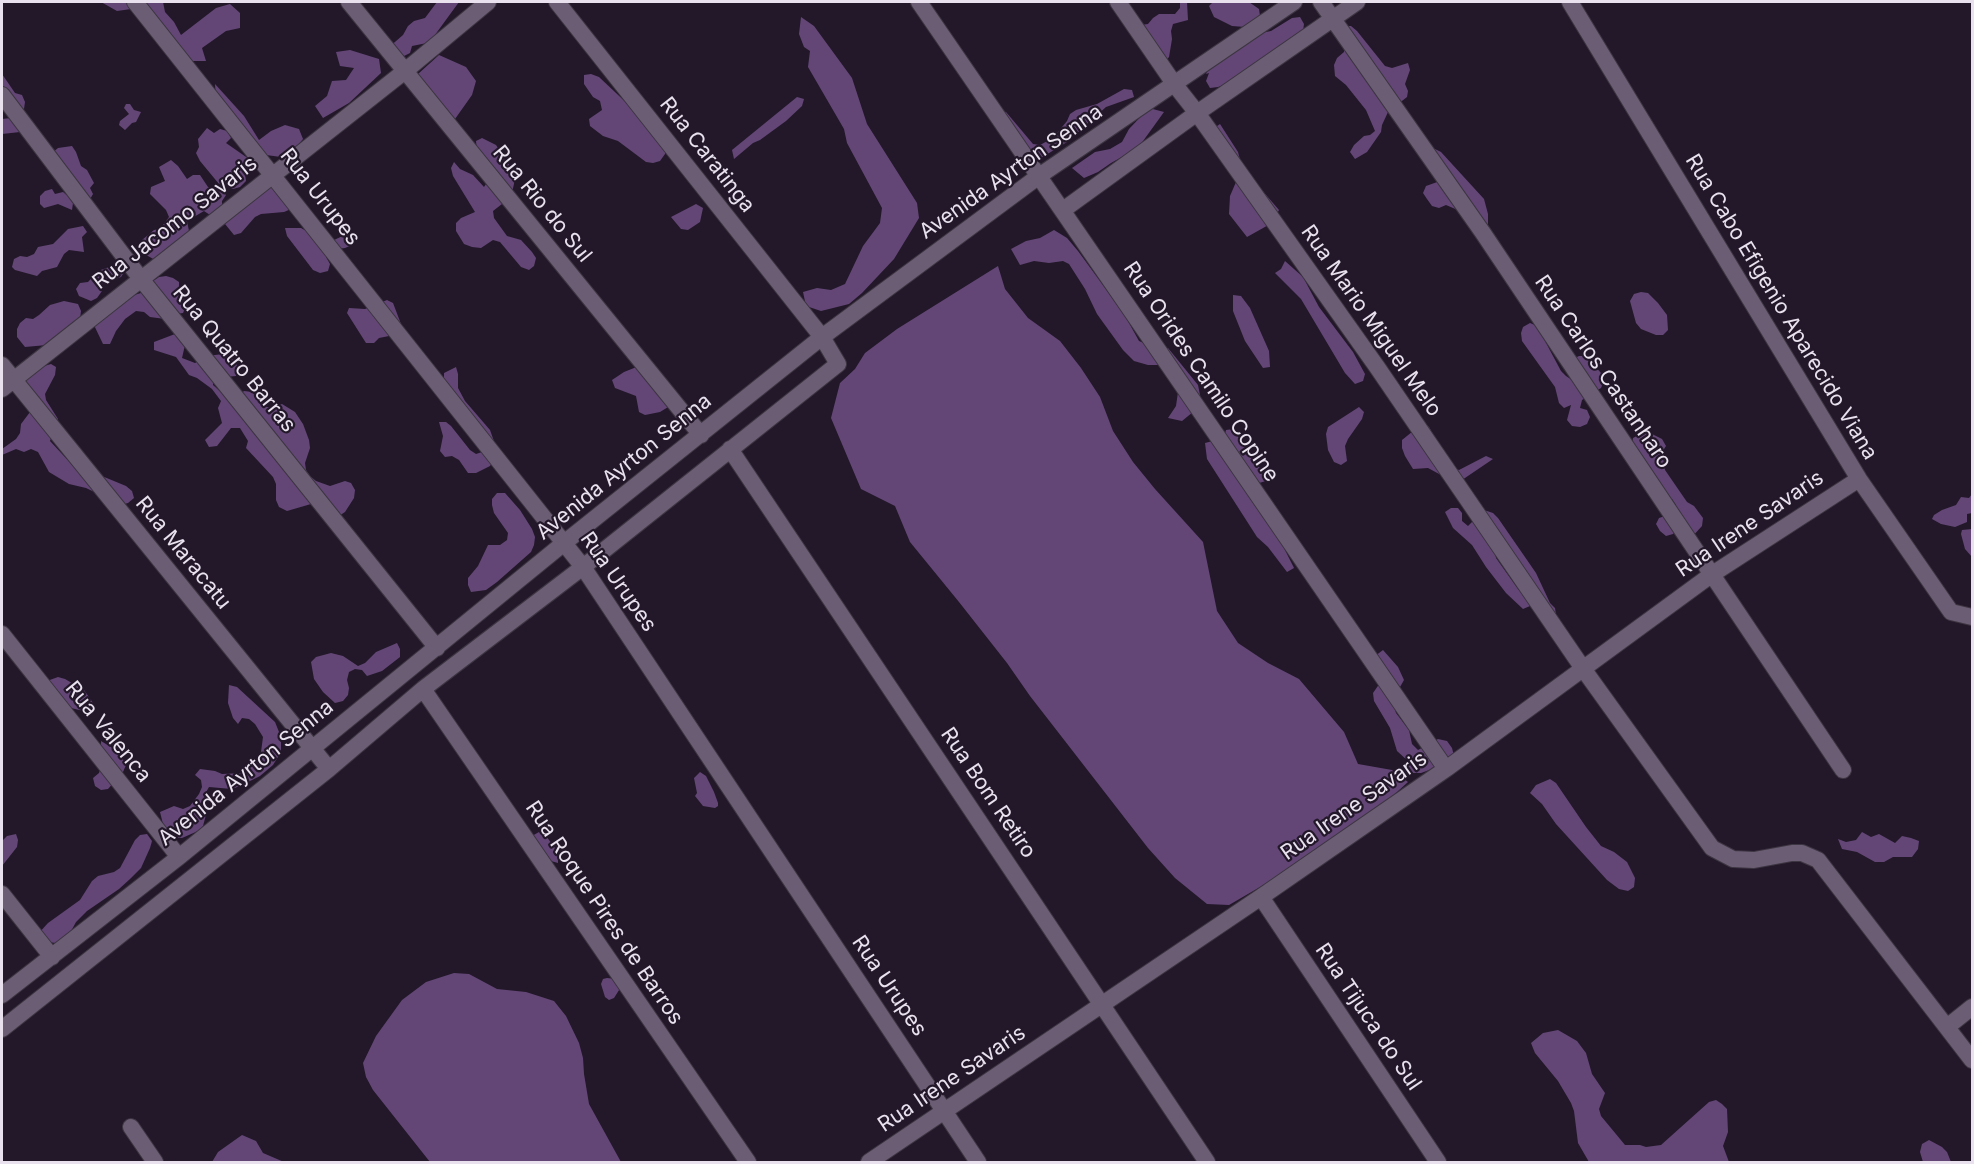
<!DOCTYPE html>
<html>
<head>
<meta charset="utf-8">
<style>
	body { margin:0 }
	#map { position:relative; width:1974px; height:1164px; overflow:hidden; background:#23182a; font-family:Inter,sans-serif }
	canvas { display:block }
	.frame { position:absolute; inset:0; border:3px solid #e9e2ee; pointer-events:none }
</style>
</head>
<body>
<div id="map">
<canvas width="1974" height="1164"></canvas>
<div class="frame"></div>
</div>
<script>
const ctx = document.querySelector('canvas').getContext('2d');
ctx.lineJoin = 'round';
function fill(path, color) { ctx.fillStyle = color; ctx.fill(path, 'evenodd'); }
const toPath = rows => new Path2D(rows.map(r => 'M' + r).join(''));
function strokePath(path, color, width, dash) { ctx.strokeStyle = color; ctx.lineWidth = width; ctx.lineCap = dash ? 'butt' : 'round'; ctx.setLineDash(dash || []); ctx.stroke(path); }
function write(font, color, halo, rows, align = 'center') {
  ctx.font = font + ' Inter,sans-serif'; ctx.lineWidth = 4.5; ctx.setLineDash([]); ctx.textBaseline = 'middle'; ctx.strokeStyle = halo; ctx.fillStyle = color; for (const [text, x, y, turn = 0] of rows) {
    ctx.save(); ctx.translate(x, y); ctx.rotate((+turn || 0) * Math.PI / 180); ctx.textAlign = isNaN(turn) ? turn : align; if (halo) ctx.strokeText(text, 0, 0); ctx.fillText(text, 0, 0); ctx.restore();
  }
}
fill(toPath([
	[101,2,131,2,131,9,117,11],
	[142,2,163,2,165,12,174,22,181,35,216,8,230,4,240,13,240,28,226,31,202,48,206,61,191,61],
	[437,2,459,2,432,39,427,43,412,46,410,53,404,56,388,48,403,35,408,26,414,21,425,18],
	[1180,2,1187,2,1188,20,1173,24,1171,31,1172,39,1169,57,1164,63,1141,25,1148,24,1153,18,1159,14,1175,14,1180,8],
	[1213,2,1249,2,1259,9,1260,16,1245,27,1232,26,1214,17,1209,6],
	[801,17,814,26,852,78,867,124,917,203,919,218,894,259,862,293,849,304,821,311,806,306,803,292,817,288,831,290,845,284,863,246,880,223,882,208,847,143,844,129,808,67,810,51,804,47,799,34],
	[1300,17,1304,24,1303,31,1232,82,1218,87,1210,88,1206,81,1209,73,1206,74,1209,68,1256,34,1271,31,1292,18],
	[1344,26,1351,26,1357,31,1385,66,1392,68,1408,63,1410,70,1405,84,1408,91,1407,97,1388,112,1382,125,1381,132,1367,152,1355,159,1350,152,1354,145,1364,136,1370,135,1375,131,1366,110,1346,85,1335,76,1334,65,1337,58,1344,52],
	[350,50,379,59,381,73,349,103,323,118,315,106,327,96,332,81,346,80,354,68,340,66,336,52],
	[439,55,466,67,476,81,472,95,455,119,442,112,418,74],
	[2,74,15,93,22,95,25,102,24,109,16,107,2,87],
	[591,74,599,77,633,109,666,145,665,154,660,161,653,163,646,162,618,141,603,136,590,126,589,119,602,110,600,101,593,97,584,84,584,75],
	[215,84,244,116,259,140,271,131,285,125,299,129,303,139,294,150,281,157,266,155,216,100],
	[1124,89,1132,90,1134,97,1106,107,1067,142,1041,158,1034,158,1001,111,1006,112,1033,144,1040,145,1053,138,1067,121,1070,114,1076,110,1097,104],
	[797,97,804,99,802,106,786,121,760,140,753,143,734,159,732,150],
	[126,104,130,104,134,110,141,112,136,122,132,123,125,130,119,125,120,121,129,114,124,108],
	[1149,108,1164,112,1138,148,1111,163,1098,172,1084,178,1072,168,1095,152,1110,149,1122,142,1129,129],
	[11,118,20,132,2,134,2,119],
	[1220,124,1238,152,1242,167,1279,210,1272,223,1247,237,1229,214,1230,196,1236,182,1230,169,1207,133],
	[207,128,214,133,220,129,227,131,231,138,226,143,249,159,254,165,248,169,245,174,246,181,240,187,233,189,219,184,200,161,196,153,199,147,198,139],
	[482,138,496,145,516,175,511,197,493,211,494,218,507,236,521,240,532,252,536,258,534,266,529,270,521,267,500,242,493,240,481,248,472,247,464,244,456,231,456,223,461,218,475,212,453,176,451,168,454,162,460,169,473,175,484,187,488,181,477,151,476,141],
	[72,146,76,152,81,166,87,170,94,183,90,188,93,194,89,201,52,153,58,148],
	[1435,149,1441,152,1484,199,1488,214,1488,225,1483,233,1460,211,1446,205,1439,208,1432,206,1427,199,1423,193,1426,186,1440,181,1431,155],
	[171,160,178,166,187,179,193,175,200,175,208,187,222,189,226,195,222,201,222,208,210,215,204,211,187,221,190,236,155,260,141,252,140,247,142,240,154,230,160,229,169,217,166,210,150,194,151,187,165,181,159,167],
	[265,183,279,189,291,209,284,212,261,214,255,217,241,233,234,235,225,224],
	[52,189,55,194,63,192,69,197,73,203,72,210,58,204,44,208,40,204,40,196,45,191],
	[696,204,703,208,700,222,688,230,681,229,671,217],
	[83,226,87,232,82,237,84,252,69,250,64,254,57,267,42,271,37,276,15,270,12,267,14,259,20,256,27,257,34,254,38,247,53,244,68,229],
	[285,228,301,228,315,236,334,240,347,234,353,237,352,245,345,248,329,250,326,257,330,264,328,271,320,273,313,270,287,236],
	[1054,230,1067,238,1078,251,1124,314,1139,341,1153,347,1168,348,1198,385,1201,400,1193,412,1182,421,1168,418,1176,406,1178,392,1162,365,1148,365,1134,361,1123,350,1097,314,1085,289,1069,264,1063,261,1049,263,1034,261,1020,265,1011,249,1026,241,1040,238],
	[1285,261,1303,277,1319,307,1353,352,1365,374,1363,381,1355,384,1345,373,1301,299,1275,273,1281,269],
	[112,266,119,266,125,271,121,277,101,284,102,291,97,298,91,301,79,296,76,289,80,283,88,282,98,271],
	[998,266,1005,289,1028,318,1060,341,1081,368,1100,397,1113,431,1133,462,1155,489,1203,542,1217,611,1238,643,1268,663,1299,679,1344,732,1358,764,1392,770,1408,782,1386,802,1298,865,1229,905,1207,904,1175,878,1148,848,1030,696,1007,663,959,602,910,542,895,506,861,489,831,418,840,383,855,369,865,353,897,329],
	[166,276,173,278,179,282,179,290,189,300,183,313,176,314,165,319,150,317,144,312,136,311,125,319,116,331,110,344,103,344,92,321,134,295,141,293,147,294,153,281,159,277],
	[1641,292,1648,293,1658,303,1667,315,1668,330,1663,335,1656,335,1641,329,1636,323,1630,301,1634,294],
	[1233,295,1241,296,1250,308,1269,351,1270,367,1263,368,1245,341,1233,311],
	[387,300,393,303,401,324,394,335,379,338,374,343,366,343,347,313,349,308,365,309],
	[64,301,78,304,81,311,80,319,68,326,47,345,25,347,17,337,17,329,20,323,26,318,33,319,39,315,50,305],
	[1530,323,1537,326,1561,371,1566,376,1572,380,1573,359,1579,356,1586,356,1601,373,1604,381,1601,388,1582,400,1580,408,1587,410,1590,417,1587,424,1580,427,1572,426,1567,420,1571,405,1564,408,1559,403,1555,387,1522,341,1521,333,1523,327],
	[175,334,185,345,182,358,195,363,207,356,223,354,231,357,235,362,240,369,236,376,213,378,213,385,223,394,238,396,244,391,252,392,261,403,267,407,275,407,282,404,295,412,303,424,309,440,310,448,305,463,306,470,310,476,316,481,330,486,345,481,351,483,355,490,354,498,345,512,339,516,311,504,287,511,279,507,276,500,276,484,273,477,246,448,248,441,240,428,231,428,217,446,209,447,205,440,222,423,218,408,221,401,212,389,197,378,189,375,176,357,154,350,154,342],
	[51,364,56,367,55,375,45,394,46,400,58,419,50,441,76,469,97,474,126,486,132,491,134,498,128,503,121,505,86,488,69,484,49,472,38,452,31,449,24,452,16,449,2,455,2,449,16,439,20,433,21,424,30,412,19,383,44,366],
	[639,366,673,404,660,412,645,415,639,412,636,396,615,388,612,380,624,372],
	[456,367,458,374,458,388,465,401,490,430,495,444,494,460,490,466,476,473,468,473,459,460,452,456,445,457,440,451,443,436,439,422,446,422,451,426,470,450,476,454,482,452,444,381,444,373],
	[1359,407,1364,412,1362,419,1348,439,1345,446,1347,461,1341,465,1334,462,1328,450,1326,434,1328,427],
	[1423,423,1429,427,1452,467,1459,470,1486,456,1493,459,1462,480,1441,475,1428,468,1413,469,1405,456,1402,448,1402,440],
	[1233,429,1264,474,1266,481,1259,483,1278,536,1294,568,1287,572,1268,547,1257,537,1207,459,1205,443,1224,438,1226,430],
	[1646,431,1662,439,1666,446,1662,452,1665,470,1687,502,1694,506,1703,518,1702,526,1691,538,1678,528,1673,534,1666,536,1660,531,1656,524,1659,518,1674,513,1676,505,1672,499,1668,500,1632,445,1633,438],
	[497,493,505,493,520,510,532,529,535,537,534,545,531,552,497,582,486,590,471,592,468,585,468,578,478,566,488,545,500,545,507,540,508,533,494,513,492,505,492,499],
	[1972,494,1972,513,1967,514,1967,522,1955,527,1941,524,1932,519,1934,515,1942,510,1956,505,1961,497,1969,498],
	[1451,508,1458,508,1462,513,1462,521,1468,526,1484,510,1493,513,1498,518,1536,573,1550,603,1555,608,1557,622,1495,552,1496,558,1518,589,1528,599,1530,606,1523,609,1506,593,1486,567,1472,545,1453,528,1445,512],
	[1972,529,1972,557,1965,549,1961,534,1962,530],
	[397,643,400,649,400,657,382,671,367,676,362,670,355,669,349,672,347,680,349,688,348,695,343,701,335,703,323,692,314,679,311,662,316,657,331,653,343,656,358,666,365,663,376,652],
	[1383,650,1398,667,1404,680,1400,687,1394,706,1396,713,1409,730,1412,744,1418,750,1438,739,1447,741,1452,748,1454,756,1443,765,1421,773,1413,773,1406,769,1408,761,1397,751,1390,728,1374,701,1373,693,1382,680,1375,656],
	[58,677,65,679,84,690,93,703,90,710,83,711,44,701,42,693,47,681],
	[229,685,237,687,275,722,281,737,281,752,273,765,260,776,240,786,232,789,209,787,205,794,207,811,203,826,198,831,182,838,175,838,164,828,160,812,174,806,183,809,190,806,199,794,202,787,201,780,195,775,200,769,215,771,222,774,244,773,253,765,261,752,263,737,255,724,249,719,242,718,238,724,233,718,228,703],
	[101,741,119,752,126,765,123,772,108,789,101,790,95,786,93,778,99,773,101,766],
	[700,772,706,776,714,792,718,803,718,806,715,808,703,806,695,796,697,793,694,778],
	[1550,779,1556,783,1586,827,1601,846,1614,852,1627,862,1635,878,1634,887,1628,891,1619,889,1607,880,1556,824,1542,804,1530,793,1536,785],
	[539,832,546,836,555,848,558,855,558,863,551,861,532,836],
	[1862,832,1871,837,1879,834,1895,843,1902,836,1911,838,1919,841,1918,849,1912,857,1893,857,1884,862,1875,862,1857,852,1842,849,1838,839,1846,842,1856,840],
	[16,834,18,840,17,847,2,866,2,841,7,836],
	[147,834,152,841,150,848,141,868,130,879,119,889,87,911,76,922,69,935,56,943,48,942,38,934,48,923,80,900,92,881,98,876,114,872,120,868,135,840,140,835],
	[454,973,469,974,497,989,526,992,554,1001,566,1016,579,1043,583,1058,584,1074,589,1104,621,1162,430,1162,373,1090,366,1077,363,1063,376,1036,402,1000,426,982],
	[607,978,616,979,621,987,614,998,609,1000,605,997,601,984,603,979],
	[1558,1030,1577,1041,1586,1053,1592,1074,1605,1093,1599,1109,1601,1116,1625,1145,1640,1145,1646,1147,1661,1145,1709,1102,1716,1100,1722,1104,1727,1109,1728,1132,1723,1146,1729,1162,1589,1162,1578,1143,1574,1111,1571,1103,1558,1081,1535,1053,1531,1043,1543,1033],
	[242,1135,256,1141,263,1153,284,1162,212,1162,218,1152],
	[1929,1140,1942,1147,1947,1152,1951,1162,1923,1162,1920,1152,1922,1144]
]), '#634676');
const street = toPath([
	[135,2,583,567,978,1162],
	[349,2,701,435],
	[919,2,1446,769],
	[1118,2,1175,85,1197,113,1377,367,1584,670,1712,848,1733,859,1754,860,1792,853,1802,853,1818,860,1972,1060],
	[1321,2,1483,233,1843,770],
	[1570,2,1859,479,1951,612,1972,617],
	[2,95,141,279,437,648],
	[1063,210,1197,113,1357,2],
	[2,365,329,769],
	[2,389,405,71,488,2],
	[730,449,1207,1162],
	[2,634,179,857],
	[423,689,748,1162],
	[2,894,52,957],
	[1261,897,1438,1162],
	[2,995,179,857,564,543,822,337,1039,176,1294,2],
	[1947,1027,1972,1007],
	[2,1029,329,769,423,689,583,567,838,364,822,337,557,2],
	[131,1127,155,1162],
	[869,1162,1261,897,1446,769,1711,575,1859,479]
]);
strokePath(street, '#3d3542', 18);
strokePath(street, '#6b5e74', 16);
write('21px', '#e9e2ee', '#23182a', [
	["Rua Caratinga",707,155,52],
	["Avenida Ayrton Senna",1011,172,-35],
	["Rua Urupes",320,197,52],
	["Rua Rio do Sul",542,204,51],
	["Rua Jacomo Savaris",175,223,-38],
	["Rua Cabo Efigenio Aparecido Viana",1781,307,59],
	["Rua Mario Miguel Melo",1371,321,55],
	["Rua Quatro Barras",234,359,51],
	["Rua Orides Camilo Copine",1201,372,56],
	["Rua Carlos Castanharo",1603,372,56],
	["Avenida Ayrton Senna",624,467,-39],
	["Rua Irene Savaris",1750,524,-34],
	["Rua Maracatu",183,553,51],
	["Rua Urupes",618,582,55],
	["Rua Valenca",108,732,51],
	["Avenida Ayrton Senna",246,773,-39],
	["Rua Bom Retiro",988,793,56],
	["Rua Irene Savaris",1354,806,-35],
	["Rua Roque Pires de Barros",604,913,56],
	["Rua Urupes",889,986,56],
	["Rua Tijuca do Sul",1368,1017,56],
	["Rua Irene Savaris",952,1079,-34]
]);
</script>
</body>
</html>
